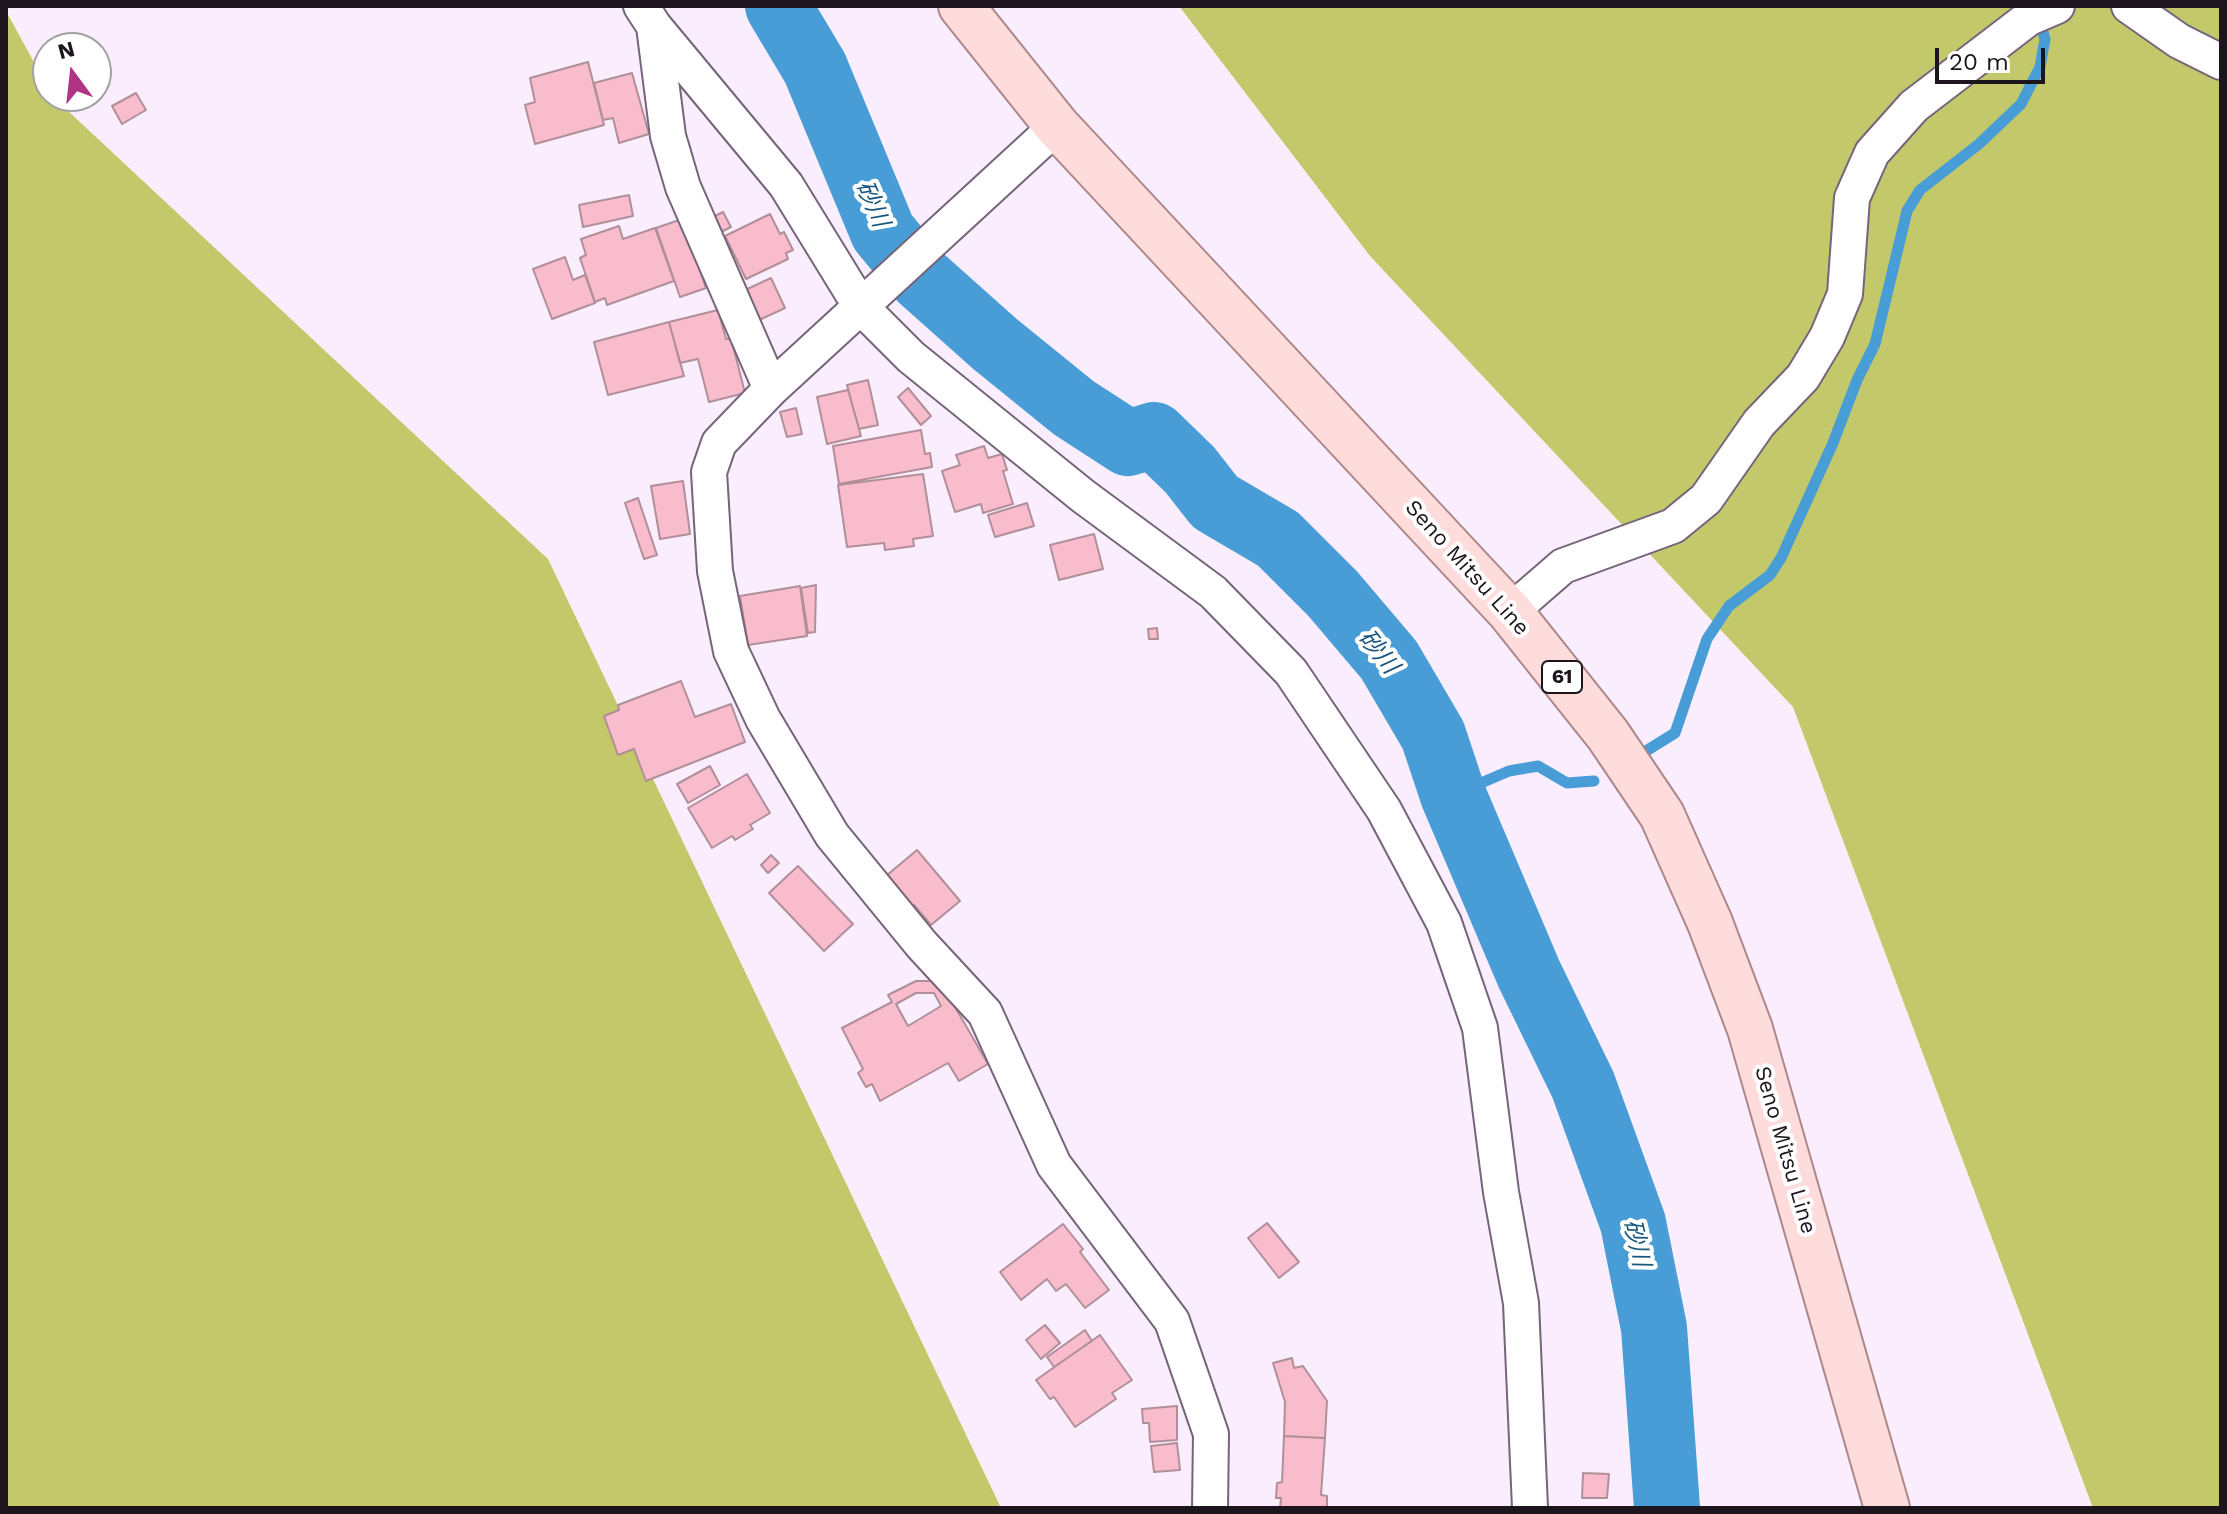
<!DOCTYPE html>
<html>
<head>
<meta charset="utf-8">
<style>
	body { margin:0 }
	#map { position:relative; width:2227px; height:1514px; overflow:hidden; background:#faedfd; font-family:"Work Sans",sans-serif }
	canvas { display:block }
	.frame { position:absolute; inset:0; border:8px solid #1c151e; pointer-events:none }
	.north { position:absolute; left:32px; top:32px; width:80px; height:80px; box-sizing:border-box; background:#fff; border:2px solid #a4a1a5; border-radius:50%; rotate:345deg; font-size:22px; font-weight:700; line-height:32px; text-align:center; color:#1c151e }
	.north::after { content:''; display:block; margin:auto; width:28px; height:36px; background:#b03484; clip-path:polygon(50% 0,100% 100%,50% 72%,0 100%) }
	.scale { position:absolute; left:1935px; top:48px; width:110px; height:36px; box-sizing:border-box; border:4px solid #1c151e; border-top:0; padding-left:10px; font-size:24px; line-height:28px; white-space:nowrap; color:#1c151e; -webkit-text-stroke:6px #fff; paint-order:stroke }
</style>
</head>
<body>
<div id="map">
<canvas width="2227" height="1514"></canvas>
<div class="frame"></div>
<div class="north">N</div>
<div class="scale">20 m</div>
</div>
<script>
const ctx = document.querySelector('canvas').getContext('2d');
ctx.lineJoin = 'round';
function fill(path, color) { ctx.fillStyle = color; ctx.fill(path, 'evenodd'); }
const toPath = rows => new Path2D(rows.map(r => 'M' + r).join(''));
function strokePath(path, color, width, dash) { ctx.strokeStyle = color; ctx.lineWidth = width; ctx.lineCap = dash ? 'butt' : 'round'; ctx.setLineDash(dash || []); ctx.stroke(path); }
function write(font, color, halo, rows, align = 'center') {
  ctx.font = font + ' "Work Sans","Noto Sans JP",sans-serif'; ctx.lineWidth = 8; ctx.setLineDash([]); ctx.textBaseline = 'middle'; ctx.strokeStyle = halo; ctx.fillStyle = color; for (const [text, x, y, turn = 0] of rows) {
    ctx.save(); ctx.translate(x, y); ctx.rotate((+turn || 0) * Math.PI / 180); ctx.textAlign = isNaN(turn) ? turn : align; if (halo) ctx.strokeText(text, 0, 0); ctx.fillText(text, 0, 0); ctx.restore();
  }
}
fill(toPath([
	[1179,6,2221,6,2221,1508,2093,1508,1793,707,1370,256],
	[6,11,48,88,48,96,52,96,548,559,1001,1508,6,1508]
]), '#c3c96a');
strokePath(toPath([
	[1646,751,1675,733,1707,639,1729,606,1770,575,1781,558,1833,443,1857,380,1875,344,1907,211,1920,190,1979,144,2021,104,2040,67,2045,39,2039,18],
	[1453,795,1509,771,1538,766,1567,783,1594,781]
]), '#489dd7', 11);
strokePath(toPath([
	[778,6,815,68,883,232,921,278,995,344,1074,408,1128,443,1154,435,1190,470,1215,502,1278,539,1333,594,1389,660,1433,735,1453,795,1529,974,1583,1085,1633,1223,1654,1328,1667,1508]
]), '#489dd7', 66);
const building = toPath([
	[588,62,604,125,535,144,525,105,535,102,530,78,588,62],
	[632,73,649,134,619,143,613,118,603,120,594,83,632,73],
	[136,93,146,110,122,124,112,106,136,93],
	[629,195,633,216,583,227,579,205,629,195],
	[723,212,731,227,717,234,709,219,723,212],
	[770,214,780,234,784,232,793,250,786,253,788,259,746,279,725,236,770,214],
	[682,219,706,288,680,297,656,228,682,219],
	[619,226,623,239,655,228,674,281,607,305,605,298,595,302,580,258,586,255,581,239,619,226],
	[565,257,573,280,585,275,595,303,552,319,533,269,565,257],
	[771,278,785,308,757,321,743,291,771,278],
	[718,310,726,339,731,338,745,393,709,402,698,359,680,363,669,322,718,310],
	[669,322,684,376,608,395,594,342,669,322],
	[868,380,878,425,859,429,847,385,868,380],
	[908,388,931,416,921,425,898,397,908,388],
	[848,390,861,436,827,444,817,397,848,390],
	[796,408,802,434,787,437,780,412,796,408],
	[921,430,925,454,930,453,932,467,839,484,833,446,921,430],
	[984,446,988,458,1002,454,1007,470,1003,471,1013,504,983,513,981,504,955,512,942,471,960,465,956,455,984,446],
	[923,474,933,536,913,539,914,546,885,550,884,543,847,547,838,485,923,474],
	[683,481,690,534,660,539,651,486,683,481],
	[638,498,657,555,644,559,625,503,638,498],
	[1027,503,1034,526,995,537,988,515,1027,503],
	[1094,534,1103,569,1059,580,1050,545,1094,534],
	[816,585,815,632,808,633,801,588,816,585],
	[800,586,807,636,748,645,740,596,800,586],
	[1157,628,1158,639,1149,639,1148,629,1157,628],
	[681,681,695,717,731,704,745,742,646,781,634,749,618,755,604,716,619,710,618,705,681,681],
	[710,766,720,785,688,803,677,784,710,766],
	[747,774,770,813,750,825,753,829,735,840,732,836,712,848,688,808,747,774],
	[917,850,960,901,931,925,914,905,909,911,886,876,917,850],
	[771,855,779,863,768,873,761,865,771,855],
	[798,866,853,924,824,951,769,893,798,866],
	[916,981,940,981,988,1064,959,1081,948,1063,880,1101,872,1084,866,1087,858,1073,863,1069,842,1028,892,1002,888,995,916,981],
	[916,993,934,993,941,1006,908,1026,896,1004,916,993],
	[1267,1223,1299,1262,1279,1278,1248,1238,1267,1223],
	[1063,1224,1083,1249,1080,1252,1109,1290,1085,1308,1066,1284,1056,1291,1047,1279,1021,1300,1000,1272,1063,1224],
	[1045,1325,1060,1343,1041,1359,1026,1340,1045,1325],
	[1085,1330,1092,1341,1054,1367,1047,1357,1085,1330],
	[1100,1335,1132,1380,1112,1393,1116,1399,1075,1427,1054,1397,1050,1399,1036,1380,1100,1335],
	[1292,1358,1294,1368,1303,1366,1327,1401,1325,1438,1284,1436,1285,1402,1273,1363,1292,1358],
	[1177,1406,1177,1440,1150,1442,1149,1423,1143,1423,1142,1409,1177,1406],
	[1284,1436,1325,1438,1321,1495,1327,1496,1327,1508,1280,1508,1281,1498,1276,1498,1277,1483,1282,1482,1284,1436],
	[1177,1443,1180,1470,1154,1472,1151,1446,1177,1443],
	[1583,1473,1609,1474,1607,1498,1582,1498,1583,1473]
]);
fill(building, '#f8bccd');
strokePath(building, '#b08f98', 2);
const street = toPath([
	[641,6,654,26,786,185,861,307,911,357,1083,496,1213,592,1291,672,1384,810,1444,923,1480,1028,1501,1192,1521,1303,1530,1508],
	[2129,6,2179,41,2221,62],
	[654,26,668,136,683,187,771,389],
	[1057,126,771,389,719,443,709,472,715,571,731,651,763,719,832,835,922,945,985,1013,1054,1165,1172,1321,1211,1434,1210,1508],
	[1510,612,1563,566,1673,526,1706,499,1759,423,1803,377,1827,337,1845,294,1852,198,1872,153,1914,106,2029,18,2057,6]
]);
const primary = toPath([
	[961,6,1057,126,1510,612,1608,735,1662,815,1710,923,1750,1029,1887,1508]
]);
strokePath(street, '#76647a', 38);
strokePath(primary, '#ad8789', 48);
strokePath(street, '#fff', 34);
strokePath(primary, '#fddcdb', 44);
for (const [x, y, w] of [
	[1562,677,40]
]) { const box = new Path2D(); box.roundRect(x - w / 2, y - 16, w, 32, 6); ctx.fillStyle = '#fff'; ctx.fill(box); strokePath(box, '#1c151e', 2); }
write('bold 20px', '#1c151e', null, [
	["61",1562,677]
]);
write('22px', '#1c151e', '#fff', [
	["Seno Mitsu Line",1467,568,48],
	["Seno Mitsu Line",1785,1150,74]
]);
write('italic 24px', '#18567e', '#fff', [
	["砂川",872,204,66],
	["砂川",1378,652,51],
	["砂川",1636,1243,77]
]);
</script>
</body>
</html>
